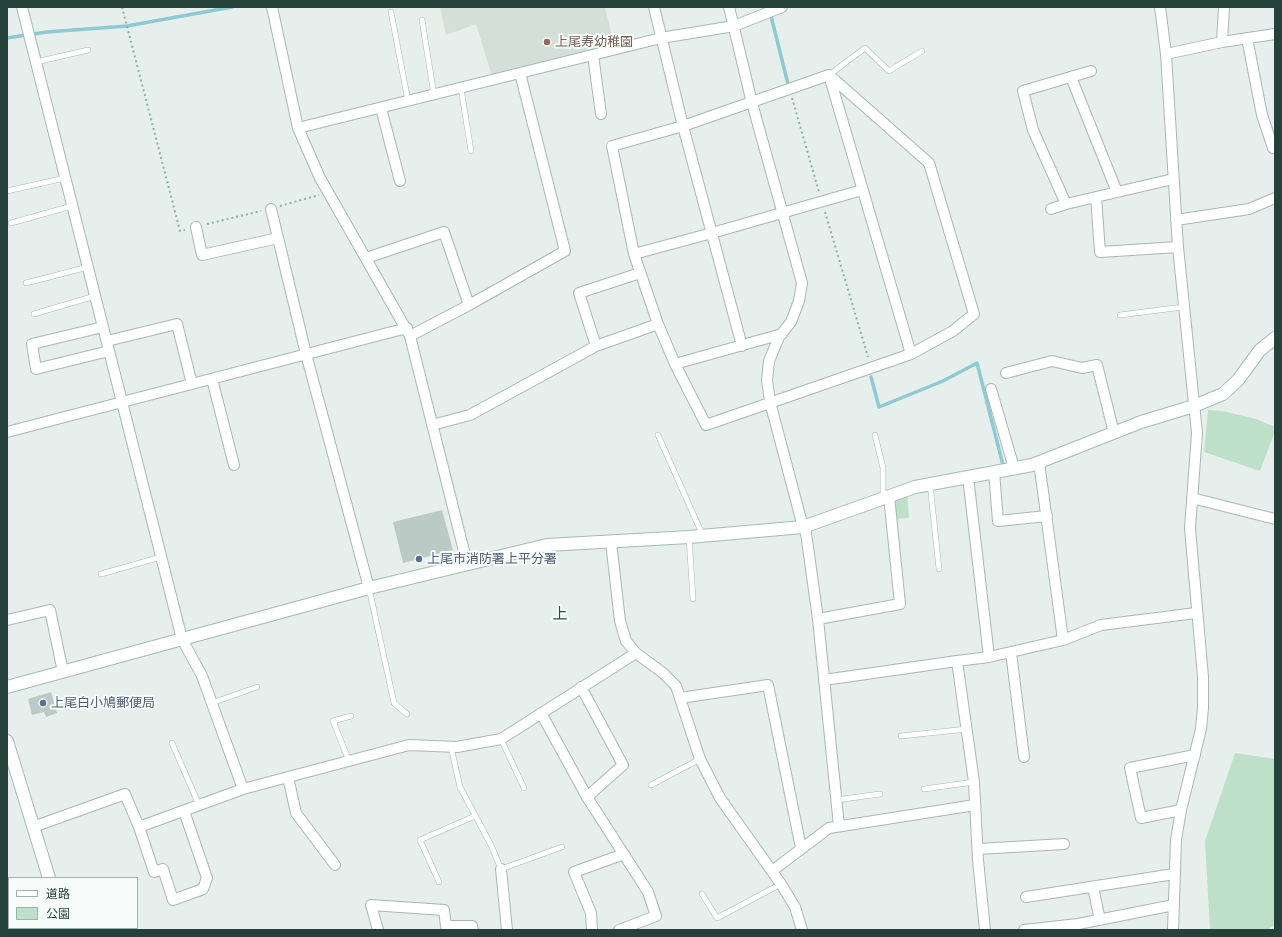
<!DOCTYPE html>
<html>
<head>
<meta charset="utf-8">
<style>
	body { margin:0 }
	#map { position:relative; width:1282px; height:937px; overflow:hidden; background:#e6efeb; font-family:"Open Sans","Noto Sans JP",sans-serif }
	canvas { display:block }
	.frame { position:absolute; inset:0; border:8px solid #24423a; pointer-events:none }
	.legend { position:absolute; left:8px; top:877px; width:130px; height:52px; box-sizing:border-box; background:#f7fbf9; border:1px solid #a3b1ad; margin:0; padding:5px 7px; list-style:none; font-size:12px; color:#24423a }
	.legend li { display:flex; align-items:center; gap:8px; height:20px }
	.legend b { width:20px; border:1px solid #a3b1ad }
</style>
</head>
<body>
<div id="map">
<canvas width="1282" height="937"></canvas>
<div class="frame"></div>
<ul class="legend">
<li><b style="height:5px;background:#fff"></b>道路</li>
<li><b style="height:11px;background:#bfe0c8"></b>公園</li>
</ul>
</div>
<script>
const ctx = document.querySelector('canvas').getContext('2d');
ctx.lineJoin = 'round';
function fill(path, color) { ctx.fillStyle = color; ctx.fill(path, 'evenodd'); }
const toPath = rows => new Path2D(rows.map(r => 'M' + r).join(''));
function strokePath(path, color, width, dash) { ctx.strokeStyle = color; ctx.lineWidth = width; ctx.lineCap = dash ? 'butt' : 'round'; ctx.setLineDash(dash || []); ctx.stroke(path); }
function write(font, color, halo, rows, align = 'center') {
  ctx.font = font + ' "Open Sans","Noto Sans JP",sans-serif'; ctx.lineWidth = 4; ctx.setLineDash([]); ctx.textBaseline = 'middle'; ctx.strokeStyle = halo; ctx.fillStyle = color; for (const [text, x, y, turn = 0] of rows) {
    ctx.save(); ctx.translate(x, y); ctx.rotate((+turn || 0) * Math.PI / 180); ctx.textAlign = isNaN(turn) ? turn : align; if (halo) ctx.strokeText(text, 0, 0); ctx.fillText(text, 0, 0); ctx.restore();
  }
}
fill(toPath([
	[440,7,605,7,615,49,493,80,476,24,446,35]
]), '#d4dfda');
fill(toPath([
	[1208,410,1223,411,1256,419,1275,427,1275,431,1260,471,1204,452],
	[907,490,909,518,891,519,889,496],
	[1235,753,1275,759,1275,925,1267,930,1210,930,1205,841]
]), '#bfe0c8');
strokePath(toPath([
	[770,12,789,88],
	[7,38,47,32,127,26,232,7],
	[871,377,879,407,943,381,977,363,1004,469]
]), '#8ec9d4', 3.5);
fill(toPath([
	[442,510,453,550,403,563,393,522],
	[51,692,57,713,46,717,44,712,32,715,28,699]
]), '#bbcac4');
const lane = toPath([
	[391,12,408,101],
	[422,20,434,95],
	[36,62,88,50],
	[829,75,865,48,889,71,922,51],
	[461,88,471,151],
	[7,191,65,178],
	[11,223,72,206],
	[26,283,88,267],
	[34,314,95,296],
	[1120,315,1183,307],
	[658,435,703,536],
	[875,435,883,468,883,498],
	[930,484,939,569],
	[689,537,693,599],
	[101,574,161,557],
	[369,588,394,703,407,714],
	[212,703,257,687],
	[901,736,967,729],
	[501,739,524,788],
	[172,743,199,805],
	[451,747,460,787,491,845,501,869,562,847],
	[349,761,333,721,351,716],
	[651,785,700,759],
	[924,789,974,782],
	[836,800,880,794],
	[439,882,420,840,475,816],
	[702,894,717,918,781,884]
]);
const street = toPath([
	[22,7,182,639,202,676,243,789],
	[272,7,298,128,320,178,410,336,467,563],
	[654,7,683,126,742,346],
	[729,7,752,103,802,283,799,301,791,322,779,337,769,361,767,380,770,402,803,527],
	[1160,7,1166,54,1178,247,1197,433,1190,528,1203,677,1203,708,1201,729,1181,810,1176,840,1173,930],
	[1247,38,1262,115,1273,148,1275,148],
	[1222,42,1224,7],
	[1166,54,1222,42,1275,34],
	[593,55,601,114],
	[829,75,929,163,974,314,953,331,911,354,706,425,675,364,658,324,634,254,612,146,683,126,829,75],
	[829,75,911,354],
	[1071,77,1117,192],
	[381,108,400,181],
	[298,128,661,38,734,26,782,7],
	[1096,197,1100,252,1178,247],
	[1066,204,1033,130,1023,91,1091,71],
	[271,209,306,354,369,588],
	[1051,209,1066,204,1173,179],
	[1176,220,1249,209,1275,198],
	[196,227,202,255,278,238],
	[634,254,712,233,862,190],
	[366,258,444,232,469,305],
	[103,327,32,344,36,369,109,351],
	[410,336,469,305,565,251,520,73],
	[107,341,177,324,192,384],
	[596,346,579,293,640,273],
	[675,364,782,334],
	[1006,373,1052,361,1082,368,1097,365,1114,433],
	[212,379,234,465],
	[991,389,1014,468],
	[432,425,470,415,596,346,658,324],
	[7,432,407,328],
	[1039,462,1063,640],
	[994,472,998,521,1047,516],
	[968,477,989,657],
	[1192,498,1275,519],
	[805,526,818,619,839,826],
	[611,542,620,621,626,641,636,653,663,673,676,686,700,759,720,798,781,884,795,907,802,930],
	[818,619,900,604,889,496],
	[7,620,50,610,63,672],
	[1011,652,1024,757],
	[824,680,957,661],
	[581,687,623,765,587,797],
	[680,698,768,685,801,848],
	[541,713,587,797,648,892,656,916,619,930],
	[288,777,296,813,335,865],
	[1181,810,1141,818,1130,768,1195,755],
	[33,827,125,794,139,827,154,872,163,869,173,900,203,889,207,878,184,811],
	[139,827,243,789,409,745,457,747,501,739,636,653],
	[978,849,1064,844],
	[501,869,507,930],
	[772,871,829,828,975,805],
	[1093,887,1100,920],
	[1026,897,1174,874],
	[378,930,371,905,444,910,446,926,472,926,473,930],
	[592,930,591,913,574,872,624,854],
	[985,930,978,860,974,782,957,661,989,657,1063,640,1101,625,1196,613],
	[1024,930,1078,924,1174,905]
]);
const secondary = toPath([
	[7,687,369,588,547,545,689,537,803,527,915,487,1032,465,1141,422,1194,406,1223,394,1238,380,1260,350,1275,338],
	[7,741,49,878],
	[64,928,64,930]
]);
strokePath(lane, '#a8b8b2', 6);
strokePath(street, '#a8b8b2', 12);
strokePath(secondary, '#a4bbb3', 14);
strokePath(toPath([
	[122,7,180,231,185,230],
	[792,98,819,192],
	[280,206,319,195],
	[825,212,868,357],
	[207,224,261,211]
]), '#86b3a5', 2, [2, 3]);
strokePath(lane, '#fff', 5);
strokePath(street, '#fff', 10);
strokePath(secondary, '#fff', 12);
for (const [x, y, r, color] of [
	[547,42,4,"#8d6e63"],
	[419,559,4,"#5c6f8a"],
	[43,703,4,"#5c6f8a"]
]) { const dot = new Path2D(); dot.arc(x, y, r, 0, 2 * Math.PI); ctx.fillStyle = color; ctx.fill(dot); strokePath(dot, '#f7fbf9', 1.5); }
write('13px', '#785e54', '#f7fbf9', [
	["上尾寿幼稚園",555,42]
], 'left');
write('13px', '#4e5e75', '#f7fbf9', [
	["上尾市消防署上平分署",427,559],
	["上尾白小鳩郵便局",51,703]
], 'left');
write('15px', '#1f5548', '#f7fbf9', [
	["上",560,615]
]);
</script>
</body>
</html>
